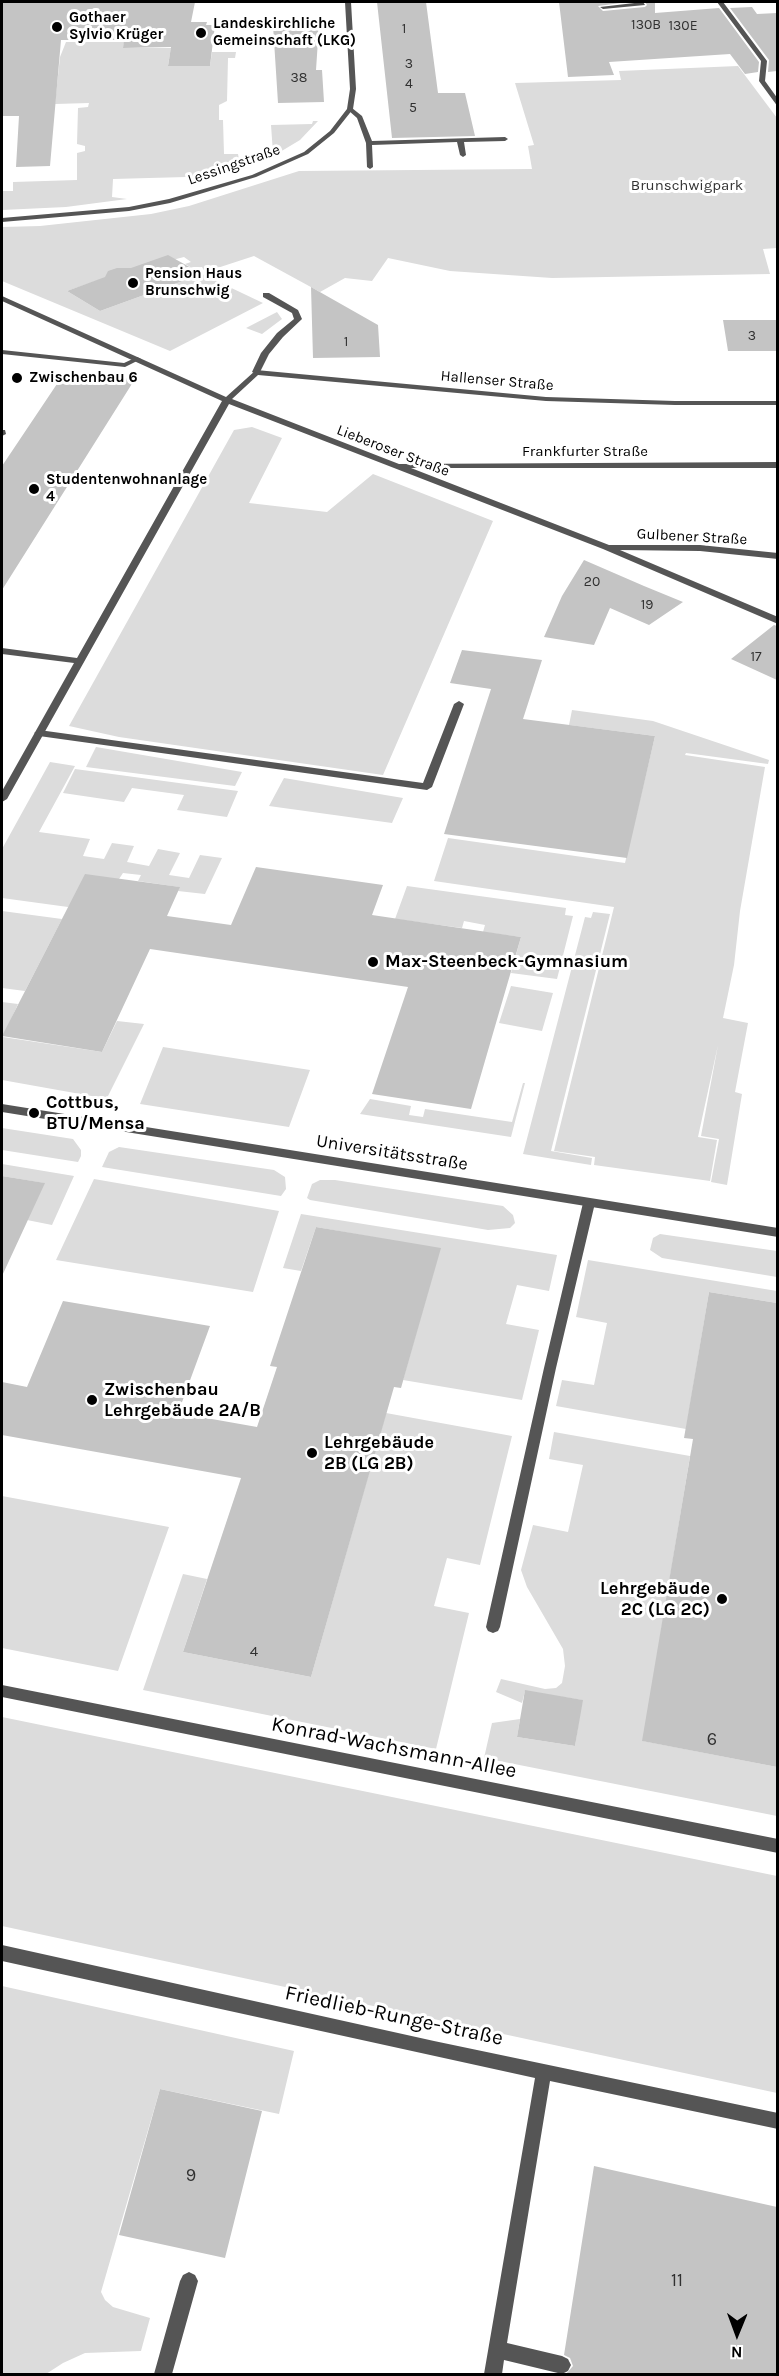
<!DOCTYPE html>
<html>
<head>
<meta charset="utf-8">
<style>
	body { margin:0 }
	#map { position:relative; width:779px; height:2376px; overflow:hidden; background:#fff; font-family:Karla,sans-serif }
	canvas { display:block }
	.frame { position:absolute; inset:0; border:3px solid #000; pointer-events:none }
	.north { position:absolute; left:707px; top:2304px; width:60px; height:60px; -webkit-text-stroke:4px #fff; paint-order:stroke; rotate:181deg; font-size:16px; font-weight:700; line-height:24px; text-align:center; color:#000 }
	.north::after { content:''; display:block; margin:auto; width:21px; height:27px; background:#000; clip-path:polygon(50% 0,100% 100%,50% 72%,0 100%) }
</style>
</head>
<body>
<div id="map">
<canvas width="779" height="2376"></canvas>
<div class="frame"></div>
<div class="north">N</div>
</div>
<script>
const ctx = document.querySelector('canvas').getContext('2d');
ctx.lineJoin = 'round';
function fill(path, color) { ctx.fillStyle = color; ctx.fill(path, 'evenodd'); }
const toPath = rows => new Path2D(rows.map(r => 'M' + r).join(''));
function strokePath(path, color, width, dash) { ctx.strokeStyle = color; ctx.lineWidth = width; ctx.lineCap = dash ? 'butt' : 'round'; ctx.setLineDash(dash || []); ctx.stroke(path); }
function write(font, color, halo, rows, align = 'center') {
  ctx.font = font + ' Karla,sans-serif'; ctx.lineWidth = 6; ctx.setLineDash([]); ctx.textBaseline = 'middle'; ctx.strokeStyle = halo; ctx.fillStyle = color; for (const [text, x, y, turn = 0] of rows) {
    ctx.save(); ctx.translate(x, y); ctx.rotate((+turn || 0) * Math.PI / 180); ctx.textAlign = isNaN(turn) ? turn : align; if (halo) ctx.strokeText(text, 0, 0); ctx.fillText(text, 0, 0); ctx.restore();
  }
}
fill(toPath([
	[66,42,124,42,123,48,171,48,168,65,210,66,212,52,236,52,235,58,228,58,227,101,219,105,219,120,223,120,224,154,238,154,239,159,258,159,258,153,273,153,271,125,312,124,313,121,318,121,300,140,280,152,222,176,113,179,112,197,127,199,66,207,2,210,2,191,13,191,13,182,77,180,77,153,85,151,85,146,77,144,78,108,88,107,89,103,55,104,60,57],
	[738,66,777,118,777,248,763,249,770,274,552,278,450,271,388,258,372,281,345,278,320,292,254,256,205,272,202,267,192,268,185,264,191,262,184,257,110,276,67,291,100,311,202,274,263,303,170,351,2,281,2,227,40,226,151,214,189,206,299,171,532,169,528,146,534,145,515,83,621,80,619,71],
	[277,312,282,319,262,334,246,328],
	[252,427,282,438,249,503,327,512,373,474,493,521,383,775,119,737,69,726,234,430],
	[572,710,653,721,769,760,768,764,686,753,685,755,765,767,740,911,734,965,723,1018,748,1023,735,1092,742,1094,727,1185,711,1182,719,1139,701,1136,718,1045,698,1137,717,1140,710,1181,594,1165,595,1157,554,1151,614,907,434,881,448,838,625,863,655,736,569,725],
	[96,747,242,772,235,786,86,767],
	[50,762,75,766,39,832,90,839,83,856,104,859,112,843,134,846,127,862,149,866,158,849,180,853,169,875,189,878,200,855,222,858,205,894,178,891,179,887,138,881,141,875,123,873,119,879,68,907,2,898,2,849],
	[75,769,238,791,227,817,177,810,184,795,132,788,124,802,63,793],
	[284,778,403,798,392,823,269,806],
	[407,886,566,908,565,915,573,916,557,979,511,973,521,937,483,932,485,925,464,921,462,928,395,919],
	[2,911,62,919,25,991,2,988],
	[593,912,610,914,551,1151,592,1158,591,1165,523,1154,585,917,591,918],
	[511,986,553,993,542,1031,499,1023],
	[2,1002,18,1004,3,1037,102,1052,117,1021,144,1024,107,1098,97,1097,2,1080],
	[163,1047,310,1070,289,1127,140,1104],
	[523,1083,525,1083,511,1137,360,1114,370,1099,411,1106,409,1115,423,1117,425,1109,512,1122],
	[2,1128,73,1139,81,1150,81,1156,78,1162,2,1150],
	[119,1147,274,1170,285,1177,286,1189,281,1196,102,1167,109,1152],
	[2,1164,74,1176,52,1225,27,1220,44,1183,2,1176],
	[94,1179,279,1211,253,1292,56,1260],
	[320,1180,335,1180,503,1206,513,1215,515,1223,510,1228,488,1230,310,1200,307,1198,312,1184],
	[301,1214,557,1255,549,1291,517,1285,506,1324,539,1330,522,1400,403,1380,440,1249,316,1227,301,1271,283,1268],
	[660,1234,777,1251,777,1277,662,1258,650,1250,653,1238],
	[588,1260,777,1291,777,1303,709,1292,686,1429,556,1406,562,1380,594,1385,607,1323,576,1317],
	[386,1413,512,1436,480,1565,447,1558,434,1606,469,1613,436,1749,143,1690,183,1574,207,1579,183,1652,311,1677],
	[554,1432,690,1456,643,1741,777,1767,777,1816,484,1758,492,1723,520,1719,517,1737,575,1746,582,1700,525,1691,522,1703,496,1692,501,1679,545,1689,556,1688,562,1683,565,1666,563,1649,527,1587,521,1570,533,1525,568,1532,583,1465,549,1459],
	[2,1496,169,1527,118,1671,2,1648],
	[2,1717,777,1876,777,2093,2,1926],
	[2,1986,294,2051,279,2114,160,2089,101,2292,105,2300,113,2307,150,2318,141,2351,85,2353,63,2363,46,2374,2,2374]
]), '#dcdcdc');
fill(toPath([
	[2,2,195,2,191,22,207,22,206,25,215,25,210,66,168,66,171,47,123,48,124,40,61,40,50,166,16,167,19,116,2,116],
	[377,2,426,2,438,93,465,93,475,136,392,138],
	[559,2,628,2,598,6,603,11,645,7,647,5,645,2,655,2,655,13,719,8,759,62,758,72,745,74,730,54,609,62,614,75,568,77],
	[752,7,757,14,777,13,777,71,768,72,769,60,730,8],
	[273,25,319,25,316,70,322,70,324,102,278,103],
	[168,255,202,274,100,311,67,291,105,277,108,271,117,268,131,268],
	[311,287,378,325,380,357,313,358],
	[723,320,777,320,777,351,728,351],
	[65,372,135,379,2,590,2,466],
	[584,560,644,586,683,602,649,625,610,608,594,645,544,637,562,596],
	[774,625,777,626,777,680,731,659],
	[462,650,542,660,523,719,655,736,627,858,444,834,491,689,450,683],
	[256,867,383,885,372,915,521,937,471,1109,372,1094,408,987,150,949,102,1052,2,1036,85,874,180,887,167,916,231,925],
	[2,1176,45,1183,2,1276],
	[316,1227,441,1248,401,1388,394,1387,311,1677,183,1652,241,1478,2,1435,2,1382,27,1387,63,1301,210,1326,178,1413,257,1427,277,1367,270,1366],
	[709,1292,777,1303,777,1767,642,1741,693,1439,684,1438],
	[525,1690,583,1700,575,1746,517,1737],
	[160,2089,262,2111,225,2258,119,2235],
	[594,2166,777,2207,777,2374,566,2374,573,2366,570,2358,564,2355]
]), '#c4c4c4');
fill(toPath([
	[643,2,645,5,603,9,600,7,643,2],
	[348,108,352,108,362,116,372,141,505,137,508,139,505,141,464,142,466,155,463,157,460,155,457,142,372,145,373,167,370,169,367,167,366,143,357,118,348,110,348,108],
	[263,293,269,293,298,310,302,319,283,337,269,354,260,372,256,374,252,372,261,353,277,333,294,319,292,313,263,297,263,293],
	[2,350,124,363,137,357,141,359,125,367,2,354,2,350],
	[2,430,5,430,6,434,2,436,2,430],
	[459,701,464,704,432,787,427,790,39,736,34,733,39,730,423,783,454,704,459,701],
	[589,1199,595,1203,556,1368,500,1627,498,1631,493,1633,488,1631,486,1627,544,1368,583,1203,589,1199],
	[2,1945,434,2041,778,2113,778,2129,550,2081,507,2343,562,2356,568,2359,571,2365,568,2371,562,2374,504,2360,502,2374,484,2374,535,2078,2,1961,2,1945],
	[189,2272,195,2275,198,2281,172,2374,154,2374,180,2281,183,2275,189,2272]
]), '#555');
fill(toPath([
	[2,1685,778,1839,778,1853,2,1697,2,1685]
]), '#555');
fill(toPath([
	[345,2,351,2,356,89,353,109,334,133,308,154,256,177,170,203,129,211,2,222,2,218,129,207,169,199,252,175,304,152,330,131,347,109,350,89,345,2],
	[717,2,723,2,767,61,765,81,778,99,778,107,759,81,761,61,717,2],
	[2,296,226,397,256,370,546,397,675,401,778,401,778,405,675,405,546,401,258,375,232,399,399,464,778,462,778,468,411,468,609,545,700,545,778,553,778,559,700,551,620,550,778,617,778,624,603,549,229,404,7,799,2,802,2,791,74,663,2,654,2,648,77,658,222,401,2,301,2,296]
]), '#555');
fill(toPath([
	[2,1104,778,1228,778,1237,2,1112,2,1104]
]), '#555');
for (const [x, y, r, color] of [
	[57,27,6,"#000"],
	[201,33,6,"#000"],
	[133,283,6,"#000"],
	[17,378,6,"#000"],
	[34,489,6,"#000"],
	[373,962,6,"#000"],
	[34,1113,6,"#000"],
	[92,1400,6,"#000"],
	[312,1453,6,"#000"],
	[722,1599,6,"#000"]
]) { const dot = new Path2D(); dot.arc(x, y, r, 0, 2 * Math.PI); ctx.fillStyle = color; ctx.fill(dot); strokePath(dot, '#fff', 2); }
write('14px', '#313131', null, [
	["130B",646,25],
	["130E",683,26],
	["1",404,29],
	["3",409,64],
	["38",299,78],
	["4",409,84],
	["5",413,108],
	["3",752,336],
	["1",346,342],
	["20",592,582],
	["19",647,605],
	["17",756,657]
]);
write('bold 15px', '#000', '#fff', [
	["Gothaer",69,18],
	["Sylvio Krüger",69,35],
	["Landeskirchliche",213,24],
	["Gemeinschaft (LKG)",213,41],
	["Pension Haus",145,274],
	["Brunschwig",145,291],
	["Zwischenbau 6",29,378],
	["Studentenwohnanlage",46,480],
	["4",46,497]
], 'left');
write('15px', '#000', '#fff', [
	["Lessingstraße",234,165,-19],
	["Hallenser Straße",497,381,5],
	["Lieberoser Straße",393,451,21],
	["Frankfurter Straße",585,452],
	["Gulbener Straße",692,537,3]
]);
write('15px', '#333', '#fff', [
	["Brunschwigpark",687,186]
]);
write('15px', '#313131', null, [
	["4",254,1652]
]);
write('bold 18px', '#000', '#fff', [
	["Max-Steenbeck-Gymnasium",385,962],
	["Cottbus,",46,1103],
	["BTU/Mensa",46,1124],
	["Zwischenbau",104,1390],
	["Lehrgebäude 2A/B",104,1411],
	["Lehrgebäude",324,1443],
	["2B (LG 2B)",324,1464],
	["Lehrgebäude",710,1589,"right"],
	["2C (LG 2C)",710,1610,"right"]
], 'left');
write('18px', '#000', '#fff', [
	["Universitätsstraße",392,1153,9]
]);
write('18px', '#313131', null, [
	["6",712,1740],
	["9",191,2176],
	["11",677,2281]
]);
write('21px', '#000', '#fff', [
	["Konrad-Wachsmann-Allee",394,1748,11],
	["Friedlieb-Runge-Straße",394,2016,12]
]);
</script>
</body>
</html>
